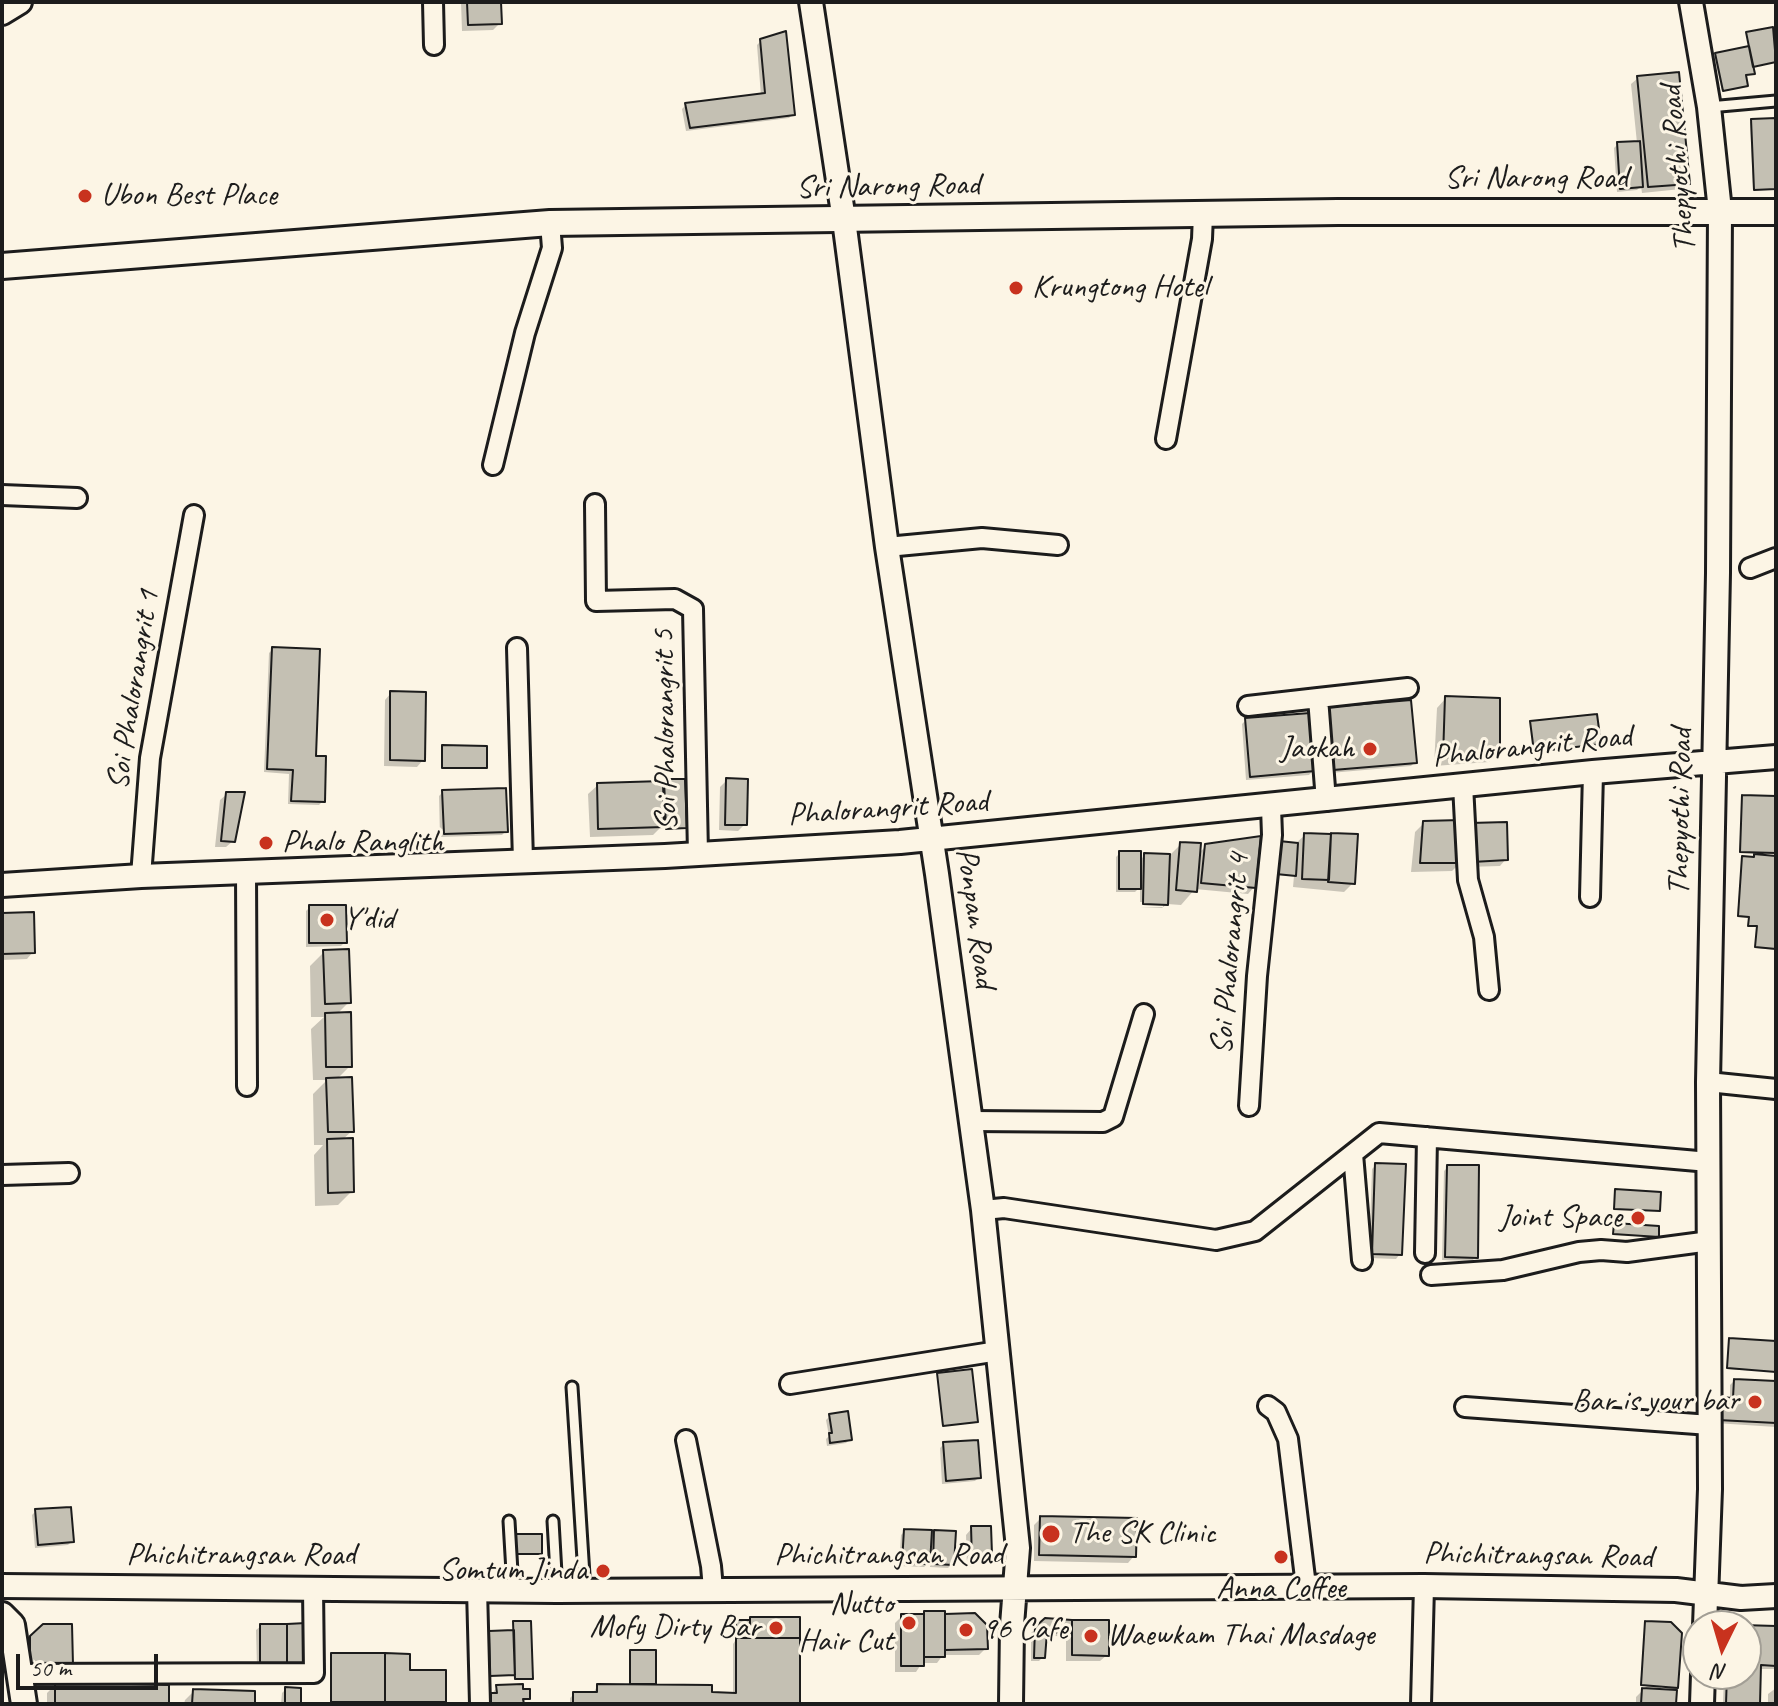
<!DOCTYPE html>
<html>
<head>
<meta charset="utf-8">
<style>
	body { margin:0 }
	#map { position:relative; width:1778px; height:1706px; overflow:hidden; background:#fcf5e5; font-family:Caveat,sans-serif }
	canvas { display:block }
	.frame { position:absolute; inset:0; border:4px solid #1c1c1c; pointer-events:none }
	.north { position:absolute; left:1682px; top:1610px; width:80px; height:80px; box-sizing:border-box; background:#fcf5e5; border:2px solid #a29e95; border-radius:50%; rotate:185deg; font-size:22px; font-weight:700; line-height:32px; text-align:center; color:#1c1c1c }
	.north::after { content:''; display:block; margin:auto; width:28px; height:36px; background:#c8321e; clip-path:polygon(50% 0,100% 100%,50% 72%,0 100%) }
	.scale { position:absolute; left:16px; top:1654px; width:142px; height:36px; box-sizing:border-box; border:4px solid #1c1c1c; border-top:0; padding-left:10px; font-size:24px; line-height:28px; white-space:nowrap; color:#1c1c1c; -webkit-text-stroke:6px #fcf5e5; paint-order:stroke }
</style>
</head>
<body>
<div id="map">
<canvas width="1778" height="1706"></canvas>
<div class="frame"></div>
<div class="north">N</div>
<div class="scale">50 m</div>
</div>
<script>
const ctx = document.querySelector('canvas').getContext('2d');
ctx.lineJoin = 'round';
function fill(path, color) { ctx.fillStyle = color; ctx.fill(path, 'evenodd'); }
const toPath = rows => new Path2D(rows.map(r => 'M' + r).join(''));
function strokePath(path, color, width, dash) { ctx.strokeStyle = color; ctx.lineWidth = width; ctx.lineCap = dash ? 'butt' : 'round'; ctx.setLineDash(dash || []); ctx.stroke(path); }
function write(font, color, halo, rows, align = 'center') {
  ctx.font = font + ' Caveat,sans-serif'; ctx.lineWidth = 6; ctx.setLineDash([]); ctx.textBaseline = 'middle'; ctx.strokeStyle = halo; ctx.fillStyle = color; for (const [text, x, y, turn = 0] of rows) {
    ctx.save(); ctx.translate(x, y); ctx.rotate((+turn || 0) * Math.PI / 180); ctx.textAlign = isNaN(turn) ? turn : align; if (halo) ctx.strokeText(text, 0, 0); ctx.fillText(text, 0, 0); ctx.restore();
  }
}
fill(toPath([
	[461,2,499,2,500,23,493,30,462,31],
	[1772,29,1776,62,1751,67,1751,74,1744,76,1745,87,1722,91,1714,56,1749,48,1747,34],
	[761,41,793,114,789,118,686,131,682,109,686,105,761,96,757,45],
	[1638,78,1688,183,1681,189,1642,193,1641,186,1637,190,1617,192,1614,148,1618,144,1637,143,1631,84],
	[1776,120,1776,190,1753,190,1750,122],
	[273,649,323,801,319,805,288,804,289,774,264,772,269,653],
	[391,693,423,760,417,767,384,766,385,700],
	[1446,698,1498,753,1489,762,1434,766,1437,708],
	[1329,709,1415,762,1411,766,1330,773,1325,713],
	[1246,720,1313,771,1309,775,1246,780,1242,724],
	[1531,723,1599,743,1533,752],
	[727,780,745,824,738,831,719,830,720,787],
	[665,781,684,829,665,829,665,823,653,835,590,837,588,794,598,785],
	[443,792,506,831,502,835,440,837,439,796],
	[227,794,233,841,226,847,215,847,220,800],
	[1743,797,1776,798,1776,854,1766,854,1766,857,1776,858,1776,950,1755,948,1756,927,1748,926,1748,918,1737,917,1742,860,1753,858,1757,854,1739,853],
	[1424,823,1461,862,1452,871,1411,872,1415,832],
	[1471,825,1506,859,1500,866,1466,867],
	[1305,835,1353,883,1344,892,1293,887,1294,876,1276,875,1295,844],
	[1181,844,1198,854,1206,846,1254,887,1248,894,1195,889,1181,905,1167,904,1162,908,1140,908,1163,907,1163,903,1140,902,1140,887,1135,892,1116,892,1116,857,1120,853,1139,861,1145,855,1169,856],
	[310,907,345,942,341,946,306,947,306,911],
	[2,915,33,952,27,959,2,960],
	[324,952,349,1002,336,1015,350,1066,336,1080,352,1131,342,1140,352,1191,338,1205,315,1206,314,1155,323,1145,314,1145,313,1094,327,1080,313,1080,311,1029,324,1017,311,1017,310,966],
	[1376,1165,1400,1254,1396,1259,1369,1258,1372,1169],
	[1448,1167,1476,1257,1472,1261,1442,1260,1444,1171],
	[1616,1191,1658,1210,1614,1209],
	[1615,1225,1657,1236,1613,1235],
	[1729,1342,1776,1343,1776,1372,1727,1369],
	[938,1375,976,1421,975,1423,942,1426],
	[1734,1381,1776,1383,1776,1427,1715,1423,1730,1400,1730,1385],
	[830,1416,850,1439,846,1443,827,1446,826,1439,829,1436,826,1420],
	[944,1444,979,1477,975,1481,942,1484,940,1448],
	[36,1511,72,1541,68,1545,35,1548,32,1515],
	[1041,1518,1134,1556,1128,1563,1034,1561,1034,1525],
	[972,1528,983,1560,975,1566,967,1567,966,1535],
	[905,1531,929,1538,935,1532,952,1564,948,1568,930,1567,930,1562,924,1567,899,1566,901,1535],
	[924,1613,974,1615,986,1648,979,1655,943,1655,937,1663,922,1663,916,1672,895,1672,895,1623,902,1616,922,1616],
	[1046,1620,1072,1622,1107,1655,1100,1661,1066,1661,1066,1637,1045,1635,1043,1657,1039,1661,1031,1661,1031,1633],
	[737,1622,750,1622,798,1704,570,1704,570,1698,574,1694,593,1694,597,1686,630,1686,631,1652,654,1652,654,1686,710,1694,733,1695,733,1644,735,1641],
	[514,1623,531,1678,514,1680,514,1675,489,1676,488,1634,513,1632],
	[1646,1623,1676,1687,1661,1687,1660,1691,1673,1704,1636,1704,1636,1697,1647,1686,1640,1686],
	[43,1626,71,1626,24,1672,24,1644],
	[261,1626,304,1663,295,1673,257,1667,256,1630],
	[1746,1627,1776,1628,1776,1669,1759,1669,1758,1704,1723,1704,1724,1674,1746,1674],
	[332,1655,408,1672,444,1702,330,1702],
	[56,1684,167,1704,47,1704,47,1693],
	[497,1687,528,1698,521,1704,488,1704,488,1699],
	[1776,1688,1776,1704,1768,1704,1768,1694],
	[286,1689,299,1704,281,1704,282,1693],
	[194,1691,253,1704,184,1704,185,1700]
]), '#0003');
const building = toPath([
	[467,2,501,2,502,24,468,25,467,2],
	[1773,27,1776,62,1753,67,1746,32,1773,27],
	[786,31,795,115,690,128,685,103,765,93,760,39,786,31],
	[1749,46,1755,74,1746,75,1748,86,1723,91,1715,53,1749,46],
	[1679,72,1690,184,1648,187,1637,76,1679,72],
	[1776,118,1776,189,1754,190,1751,119,1776,118],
	[1640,141,1643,187,1620,189,1617,142,1640,141],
	[272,647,320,649,316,756,326,756,325,802,291,801,293,770,267,769,272,647],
	[390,691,426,692,425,761,390,760,390,691],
	[1445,696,1500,698,1500,753,1443,758,1445,696],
	[1411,700,1417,763,1333,770,1328,707,1411,700],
	[1310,713,1315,771,1250,777,1245,718,1310,713],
	[1597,714,1601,744,1534,752,1530,721,1597,714],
	[442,745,487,746,487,768,442,768,442,745],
	[726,778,748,779,747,825,725,825,726,778],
	[664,779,685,779,687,828,666,829,664,779],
	[663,781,664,827,598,829,597,783,663,781],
	[506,788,508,832,444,834,442,790,506,788],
	[226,792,245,792,235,842,221,841,226,792],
	[1742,795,1776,796,1776,853,1740,852,1742,795],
	[1461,820,1463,863,1420,863,1423,821,1461,820],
	[1507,822,1508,860,1472,862,1470,823,1507,822],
	[1304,833,1331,834,1329,880,1302,879,1304,833],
	[1331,833,1358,834,1355,884,1328,882,1331,833],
	[1261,836,1256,888,1201,883,1205,844,1261,836],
	[1279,841,1298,843,1296,876,1276,874,1279,841],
	[1180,842,1201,843,1197,892,1176,890,1180,842],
	[1119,851,1141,851,1141,889,1119,889,1119,851],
	[1144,853,1170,854,1168,905,1143,904,1144,853],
	[1754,854,1776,856,1776,949,1755,947,1757,926,1748,926,1749,917,1738,916,1742,856,1754,857,1754,854],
	[309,905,346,905,347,943,309,943,309,905],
	[34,912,35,953,2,954,2,913,34,912],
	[349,949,351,1003,325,1004,323,950,349,949],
	[351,1012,352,1067,326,1067,325,1013,351,1012],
	[352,1077,354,1132,328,1132,326,1078,352,1077],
	[353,1138,354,1192,328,1193,327,1139,353,1138],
	[1375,1163,1406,1164,1402,1255,1372,1254,1375,1163],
	[1447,1165,1479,1165,1478,1258,1445,1257,1447,1165],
	[1615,1189,1661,1192,1660,1211,1614,1209,1615,1189],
	[1614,1223,1659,1226,1659,1237,1613,1234,1614,1223],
	[1729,1338,1776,1341,1776,1372,1727,1368,1729,1338],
	[972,1369,978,1422,943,1426,937,1373,972,1369],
	[1734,1379,1776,1381,1776,1423,1718,1420,1720,1397,1733,1398,1734,1379],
	[848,1411,852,1440,830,1443,829,1433,832,1433,829,1414,848,1411],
	[978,1440,981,1478,946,1481,943,1442,978,1440],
	[71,1507,74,1542,38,1545,35,1509,71,1507],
	[1040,1516,1137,1518,1136,1557,1039,1555,1040,1516],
	[971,1526,991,1526,992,1554,983,1561,972,1561,971,1526],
	[904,1529,932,1530,930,1564,902,1563,904,1529],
	[934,1530,956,1531,954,1565,933,1564,934,1530],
	[514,1534,542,1534,542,1554,514,1554,514,1534],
	[924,1611,945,1611,945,1657,924,1657,924,1611],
	[975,1613,987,1625,988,1649,945,1650,945,1614,975,1613],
	[901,1614,924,1614,924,1666,901,1666,901,1614],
	[750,1617,800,1617,800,1638,750,1638,750,1617],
	[1045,1618,1072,1620,1072,1633,1047,1632,1045,1658,1034,1658,1035,1627,1045,1618],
	[736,1620,750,1620,750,1638,736,1638,736,1620],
	[1072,1620,1109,1620,1109,1656,1072,1655,1072,1620],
	[513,1621,531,1621,533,1679,515,1679,513,1621],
	[1645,1621,1671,1622,1682,1633,1678,1688,1641,1685,1645,1621],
	[306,1623,306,1664,287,1664,287,1624,306,1623],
	[43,1624,72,1624,73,1665,30,1666,30,1636,43,1624],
	[260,1624,287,1624,287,1664,260,1664,260,1624],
	[1742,1625,1776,1626,1776,1666,1761,1665,1760,1704,1726,1704,1727,1674,1746,1674,1746,1626,1742,1625],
	[514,1630,515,1675,490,1676,489,1631,514,1630],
	[736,1638,800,1638,800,1704,573,1704,573,1692,597,1692,597,1684,712,1685,712,1692,736,1693,736,1638],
	[630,1650,656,1650,656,1684,630,1684,630,1650],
	[331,1653,385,1653,385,1702,331,1702,331,1653],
	[385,1653,410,1654,410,1670,446,1670,446,1702,385,1702,385,1653],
	[55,1682,169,1685,169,1704,55,1704,55,1682],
	[523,1684,523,1689,530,1689,530,1699,523,1699,524,1704,491,1704,491,1693,497,1693,496,1685,523,1684],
	[285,1687,301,1688,301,1704,285,1704,285,1687],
	[1642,1688,1677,1690,1676,1704,1641,1704,1642,1688],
	[193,1689,255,1691,255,1704,192,1704,193,1689]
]);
fill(building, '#c4c0b3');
strokePath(building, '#1c1c1c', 2);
const service = toPath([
	[1709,107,1776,101],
	[572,1387,585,1591],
	[509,1521,513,1589],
	[553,1521,557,1591]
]);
const minor = toPath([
	[433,2,434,45],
	[1166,439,1202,239,1203,214],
	[493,465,525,333,552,248,550,223],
	[2,495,77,498],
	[595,504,596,601,675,599,693,609,698,854],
	[887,547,982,538,1058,545],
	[1750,568,1776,558],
	[517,648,523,861],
	[1318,698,1408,688],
	[1248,706,1318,698,1326,801],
	[1463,785,1468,880,1484,937,1489,990],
	[246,872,247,1086],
	[141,876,150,758,194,515],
	[1590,897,1593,772],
	[1708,1082,1776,1089],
	[1249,1106,1257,976,1272,835,1271,807],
	[971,1121,1103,1122,1113,1117,1144,1014],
	[1353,1154,1362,1260],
	[2,1175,69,1173],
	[983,1210,1004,1208,1216,1240,1255,1231,1379,1133,1709,1162],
	[1425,1253,1427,1137],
	[1431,1275,1503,1270,1579,1252,1601,1250,1627,1252,1710,1241],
	[790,1384,998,1351],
	[1268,1406,1276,1412,1288,1439,1306,1586],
	[1465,1407,1710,1425],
	[686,1440,711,1566,713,1589],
	[477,1589,480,1704],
	[19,1674,314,1673,313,1588],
	[1421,1704,1424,1586]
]);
const tertiary = toPath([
	[811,2,844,220,887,547,937,874,983,1210,1018,1548,1012,1625,1011,1704],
	[1691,2,1709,107,1720,211,1718,573,1708,1082,1710,1489,1705,1626],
	[2,13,20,2],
	[2,885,141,876,665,856,900,842,1593,772,1776,757],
	[2,1586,557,1591,1424,1586,1676,1590,1741,1598,1776,1596],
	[1702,1704,1703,1674]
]);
const secondary = toPath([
	[2,266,550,223,1338,212,1776,212],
	[2,1615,12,1625,24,1704]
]);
strokePath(service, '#1c1c1c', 15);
strokePath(minor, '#1c1c1c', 24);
strokePath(tertiary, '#1c1c1c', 28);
strokePath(secondary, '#1c1c1c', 30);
strokePath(service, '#fcf5e5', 9);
strokePath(minor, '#fcf5e5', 18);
strokePath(tertiary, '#fcf5e5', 22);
strokePath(secondary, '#fcf5e5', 24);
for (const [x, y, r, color] of [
	[85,196,8,"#c8321e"],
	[1016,288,8,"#c8321e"],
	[1370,749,8,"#c8321e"],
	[266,843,8,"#c8321e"],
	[327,920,8,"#c8321e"],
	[1638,1218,8,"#c8321e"],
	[1755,1402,8,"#c8321e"],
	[1051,1534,10,"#c8321e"],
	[1281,1557,8,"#c8321e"],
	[603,1571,8,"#c8321e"],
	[909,1623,8,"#c8321e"],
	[776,1628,8,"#c8321e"],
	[966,1630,8,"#c8321e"],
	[1091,1636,8,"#c8321e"]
]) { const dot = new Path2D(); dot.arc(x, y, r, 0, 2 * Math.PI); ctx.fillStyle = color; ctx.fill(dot); strokePath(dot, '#fcf5e5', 3); }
write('32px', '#1c1c1c', '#fcf5e5', [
	["Thepyothi Road",1679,169,-95],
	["Sri Narong Road",1536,179],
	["Sri Narong Road",888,187,-1],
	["Soi Phalorangrit 1",134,690,-81],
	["Soi Phalorangrit 5",666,730,-91],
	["Phalorangrit Road",1532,747,-6],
	["Phalorangrit Road",888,809,-4],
	["Thepyothi Road",1681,812,-89],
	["Ponpan Road",975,918,82],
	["Soi Phalorangrit 4",1231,954,-85],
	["Phichitrangsan Road",241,1556],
	["Phichitrangsan Road",889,1556],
	["Phichitrangsan Road",1538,1556,1]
]);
write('32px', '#1c1c1c', '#fcf5e5', [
	["Ubon Best Place",101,196],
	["Krungtong Hotel",1032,288],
	["Jaokah",1354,749,"right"],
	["Phalo Ranglith",282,843],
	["Y'did",343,920],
	["Joint Space",1622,1218,"right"],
	["Bar is your bar",1739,1402,"right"],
	["The SK Clinic",1069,1534],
	["Somtum Jinda",587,1571,"right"],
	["Anna Coffee",1281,1589,"center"],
	["Nutto",893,1605,"right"],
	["Hair Cut",893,1642,"right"],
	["Mofy Dirty Bar",760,1628,"right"],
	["96 Cafe",982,1630],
	["Waewkam Thai Masdage",1107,1636]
], 'left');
</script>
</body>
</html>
